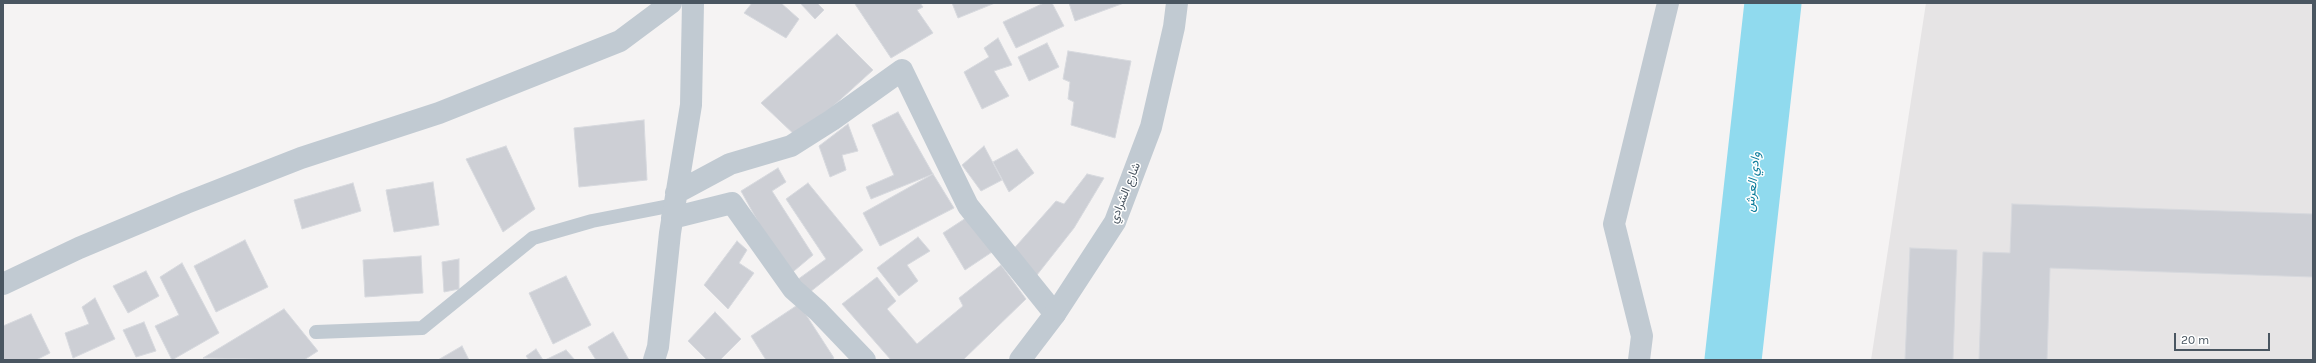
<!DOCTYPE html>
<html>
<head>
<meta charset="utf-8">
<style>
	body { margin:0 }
	#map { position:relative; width:2316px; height:363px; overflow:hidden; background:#f5f3f3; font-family:Karla,sans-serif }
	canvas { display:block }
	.frame { position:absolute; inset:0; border:4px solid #4a5661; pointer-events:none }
	.scale { position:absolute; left:2174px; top:333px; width:96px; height:18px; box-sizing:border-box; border:2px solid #4a5661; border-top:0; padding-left:5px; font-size:12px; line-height:14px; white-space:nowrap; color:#4a5661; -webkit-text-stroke:3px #fff; paint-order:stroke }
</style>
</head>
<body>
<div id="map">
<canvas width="2316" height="363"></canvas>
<div class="frame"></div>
<div class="scale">20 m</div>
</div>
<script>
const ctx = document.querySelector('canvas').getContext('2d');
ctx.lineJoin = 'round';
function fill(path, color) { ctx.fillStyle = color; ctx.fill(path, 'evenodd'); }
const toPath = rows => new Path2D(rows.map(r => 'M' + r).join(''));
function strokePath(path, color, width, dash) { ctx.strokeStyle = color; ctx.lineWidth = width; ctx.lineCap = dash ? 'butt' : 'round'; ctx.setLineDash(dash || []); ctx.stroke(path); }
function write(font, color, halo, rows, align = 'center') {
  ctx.font = font + ' Karla,Vazirmatn,sans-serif'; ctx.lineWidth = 3; ctx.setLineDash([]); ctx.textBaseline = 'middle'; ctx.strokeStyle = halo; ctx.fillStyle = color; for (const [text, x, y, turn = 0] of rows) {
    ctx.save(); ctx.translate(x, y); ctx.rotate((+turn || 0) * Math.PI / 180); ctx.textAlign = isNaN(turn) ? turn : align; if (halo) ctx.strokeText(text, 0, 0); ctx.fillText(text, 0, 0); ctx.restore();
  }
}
fill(toPath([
	[1926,3,2313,3,2313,360,1871,360]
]), '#e6e4e5');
strokePath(toPath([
	[1733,360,1773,3]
]), '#90daee', 57);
const building = toPath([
	[752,3,781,3,799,19,786,38,744,13,752,3],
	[800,3,817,3,824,10,815,19,800,3],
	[856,3,920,3,923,7,917,10,933,33,891,58,855,4,856,3],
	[952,3,995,3,958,18,952,3],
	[1044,3,1052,3,1064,26,1016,48,1003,22,1044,3],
	[1069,3,1124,3,1075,21,1069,3],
	[837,34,873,70,798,138,761,103,837,34],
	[998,38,1012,65,994,71,1009,96,982,109,964,72,989,57,984,48,998,38],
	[1047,43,1059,67,1029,81,1018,57,1047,43],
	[1068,51,1131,61,1115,138,1071,125,1074,102,1068,99,1070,82,1063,79,1068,51],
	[898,112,933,174,871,199,866,187,894,175,872,125,898,112],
	[644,120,647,180,579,187,574,128,644,120],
	[848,124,858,151,842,155,846,170,830,177,819,146,848,124],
	[506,146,535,209,503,232,466,159,506,146],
	[984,146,1002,180,981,191,962,165,984,146],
	[1017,149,1034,173,1009,192,993,162,1017,149],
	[778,168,786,182,772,191,813,255,788,276,741,191,778,168],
	[933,174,954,208,880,246,863,213,933,174],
	[1087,174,1104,178,1074,228,1033,280,1010,253,1056,201,1064,204,1087,174],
	[433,182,439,225,394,232,386,190,433,182],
	[353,183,361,211,302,229,294,200,353,183],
	[808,183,863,250,810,292,797,280,826,259,786,199,808,183],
	[2012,204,2313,214,2313,277,2050,268,2047,360,1979,360,1983,252,2010,253,2012,204],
	[969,216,992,252,965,270,943,233,969,216],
	[918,237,930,251,907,265,918,281,899,296,877,268,918,237],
	[245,240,268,287,216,312,194,266,245,240],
	[737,241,747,250,739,263,754,273,728,309,704,285,737,241],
	[1910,248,1957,250,1953,360,1905,360,1910,248],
	[421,256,423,293,365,297,363,260,421,256],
	[459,259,459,289,444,292,442,262,459,259],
	[182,263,219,333,172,360,155,326,179,315,160,277,182,263],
	[1001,265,1026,299,963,360,891,360,842,304,877,277,896,301,887,309,917,344,963,306,959,298,1001,265],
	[146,271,159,296,128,313,113,286,146,271],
	[566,276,591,325,553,344,529,293,566,276],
	[95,298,115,339,73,358,65,333,89,324,82,307,95,298],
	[799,304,834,358,831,360,766,360,751,336,799,304],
	[284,309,318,351,304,360,203,358,284,309],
	[715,312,741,339,720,360,707,360,688,341,715,312],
	[31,314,50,353,36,360,3,360,3,326,31,314],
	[144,322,156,351,136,357,123,330,144,322],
	[613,332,629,360,596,360,588,347,613,332],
	[462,346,469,360,438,360,462,346],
	[536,349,543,360,529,360,526,356,536,349],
	[566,350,575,360,545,360,566,350]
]);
fill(building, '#cdcfd5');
strokePath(building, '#d7d9de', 1);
strokePath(toPath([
	[316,332,422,328,533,238,592,221,674,205]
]), '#c1cad2', 14);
strokePath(toPath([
	[676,193,730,164,791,146,832,120,902,70,968,206,1055,314],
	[672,218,732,203,793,289,818,311,865,360],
	[3,284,79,248,186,203,301,158,439,113,620,41,671,3],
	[654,360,658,347,670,233,691,105,693,3],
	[1639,360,1642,336,1614,224,1668,3]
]), '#c1cad2', 22);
strokePath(toPath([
	[1020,360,1055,314,1115,222,1151,127,1174,27,1177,3]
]), '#c1cad2', 22);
write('12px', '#4a5661', '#fff', [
	["شارع الشرادي",1125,193,-68]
]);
write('italic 13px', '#0c7c9b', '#fff', [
	["وادي العرش",1753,182,-84]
]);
</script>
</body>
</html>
